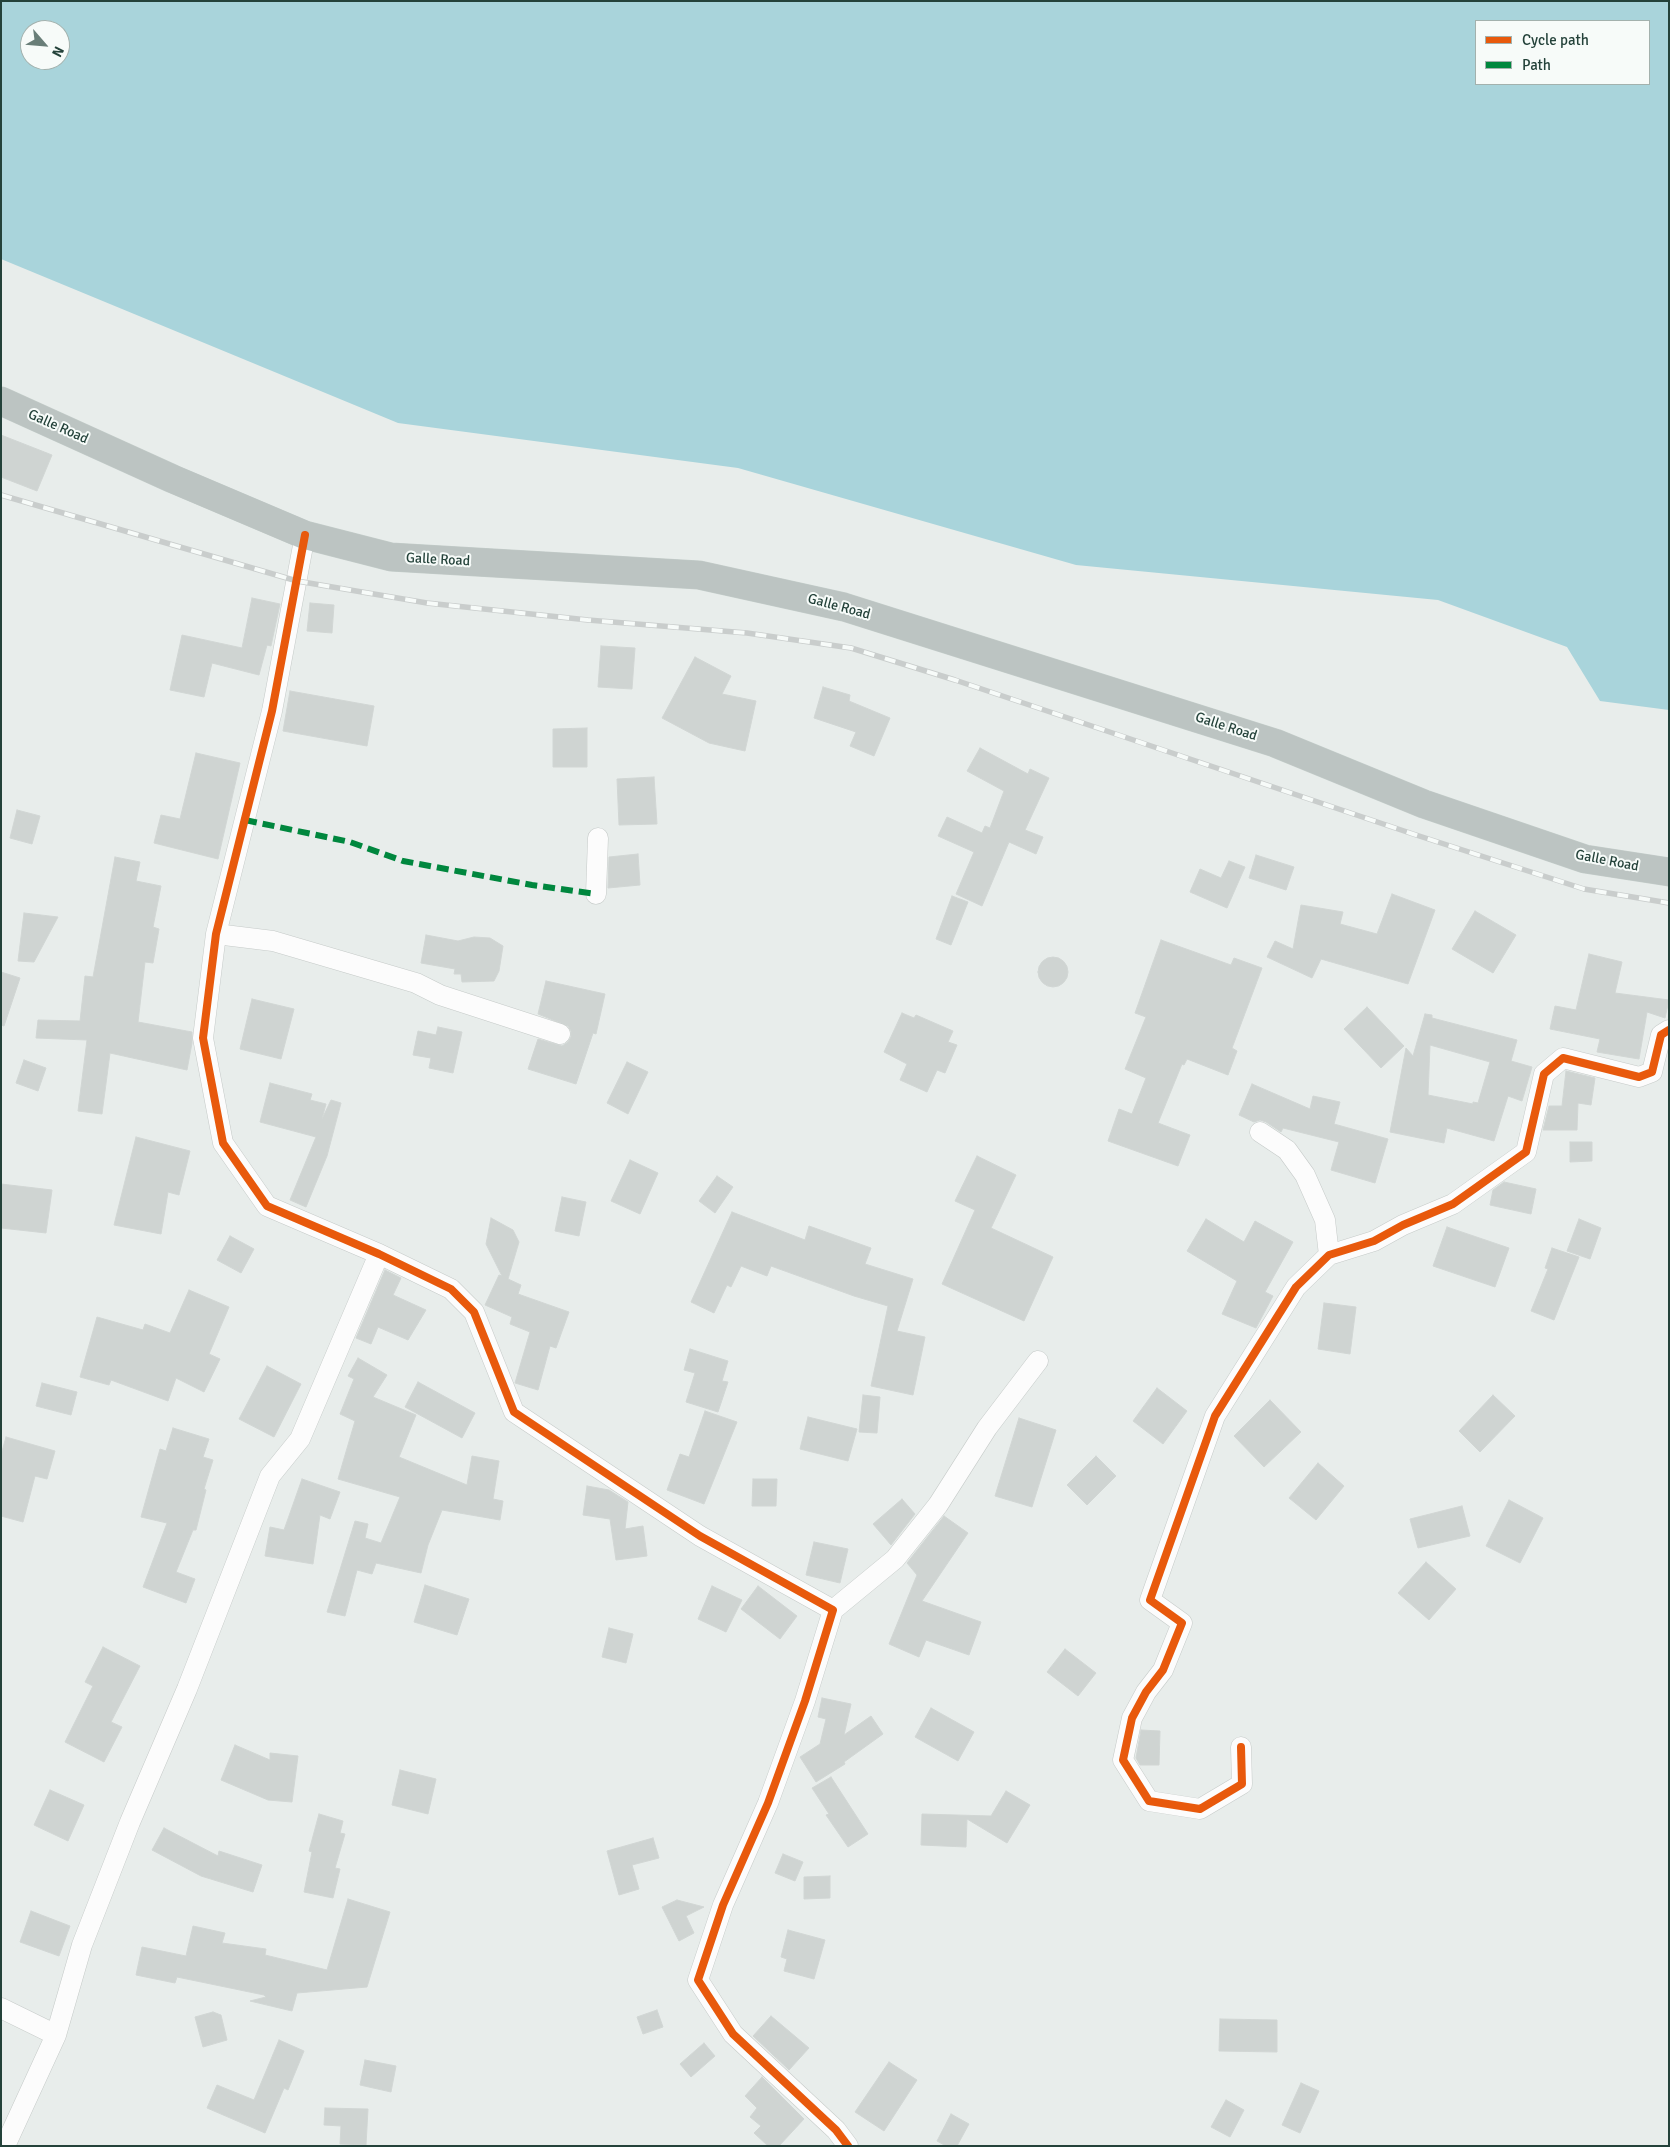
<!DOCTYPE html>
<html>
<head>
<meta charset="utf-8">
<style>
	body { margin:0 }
	#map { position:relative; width:1670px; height:2147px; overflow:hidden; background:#e8edeb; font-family:Signika,sans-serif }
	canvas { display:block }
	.frame { position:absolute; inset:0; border:2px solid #24423a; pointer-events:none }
	.legend { position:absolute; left:1475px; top:20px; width:175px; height:65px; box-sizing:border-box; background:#f7fbf9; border:1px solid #a3b1ad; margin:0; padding:6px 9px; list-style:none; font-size:15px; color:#24423a }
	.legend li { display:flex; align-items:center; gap:10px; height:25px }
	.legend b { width:25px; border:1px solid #a3b1ad }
	.north { position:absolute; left:20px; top:20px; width:50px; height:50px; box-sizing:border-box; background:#f7fbf9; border:1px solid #a3b1ad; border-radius:50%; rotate:117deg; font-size:14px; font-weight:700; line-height:20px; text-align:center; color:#24423a }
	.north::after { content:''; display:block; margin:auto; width:18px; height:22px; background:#697e78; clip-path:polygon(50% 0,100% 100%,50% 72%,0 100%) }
</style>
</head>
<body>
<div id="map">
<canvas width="1670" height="2147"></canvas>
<div class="frame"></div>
<ul class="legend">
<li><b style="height:6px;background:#e8590c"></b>Cycle path</li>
<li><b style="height:6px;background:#00873e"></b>Path</li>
</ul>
<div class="north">N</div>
</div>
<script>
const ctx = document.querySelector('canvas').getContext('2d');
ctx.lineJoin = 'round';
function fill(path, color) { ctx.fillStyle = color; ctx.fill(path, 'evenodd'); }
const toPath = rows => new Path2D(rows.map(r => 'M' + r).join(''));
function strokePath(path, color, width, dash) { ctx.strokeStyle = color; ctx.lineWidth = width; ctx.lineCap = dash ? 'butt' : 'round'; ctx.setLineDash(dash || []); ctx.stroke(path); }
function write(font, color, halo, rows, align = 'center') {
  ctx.font = font + ' Signika,sans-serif'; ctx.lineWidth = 4; ctx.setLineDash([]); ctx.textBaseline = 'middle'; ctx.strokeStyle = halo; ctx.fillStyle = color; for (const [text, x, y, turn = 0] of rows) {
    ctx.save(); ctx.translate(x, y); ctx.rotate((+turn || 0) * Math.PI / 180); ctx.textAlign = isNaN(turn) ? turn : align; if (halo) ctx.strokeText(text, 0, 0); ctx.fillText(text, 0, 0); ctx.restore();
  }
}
fill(toPath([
	[1,1,1669,1,1669,710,1600,701,1567,647,1438,600,1076,565,738,468,398,423,1,259],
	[1476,21,1649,21,1649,84,1476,84],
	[30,30,60,30,60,60,30,60]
]), '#a9d4db');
const building = toPath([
	[1,435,52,455,37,491,1,477,1,435],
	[252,598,280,604,271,646,267,645,259,675,212,663,204,697,170,690,182,635,242,648,252,598],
	[310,603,334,605,332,633,307,631,310,603],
	[601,646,635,648,632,689,598,687,601,646],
	[695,657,731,676,722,694,756,701,745,751,709,743,662,718,695,657],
	[823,687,850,695,849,701,890,718,874,756,850,746,856,732,814,718,823,687],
	[290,691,374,706,367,746,283,731,290,691],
	[587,728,587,767,553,767,553,729,587,728],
	[980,748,1028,774,1030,769,1049,778,1025,830,1043,837,1036,854,1009,842,982,906,956,894,974,852,938,836,947,817,982,833,985,826,990,828,1004,791,967,771,980,748],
	[196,753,240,763,218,859,154,843,161,815,180,819,196,753],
	[654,777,657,824,619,825,617,779,654,777],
	[17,810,40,816,32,844,10,838,17,810],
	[638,854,640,885,608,888,609,857,638,854],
	[1256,855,1294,867,1286,890,1249,878,1256,855],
	[115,857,140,862,136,881,161,886,153,927,159,929,153,963,145,962,138,1022,192,1032,192,1043,187,1070,110,1053,102,1114,78,1111,87,1040,36,1038,38,1020,80,1021,85,976,93,977,115,857],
	[1229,861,1245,867,1227,908,1190,892,1200,869,1221,878,1229,861],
	[1392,894,1435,910,1408,984,1321,959,1312,978,1267,957,1275,941,1293,949,1301,905,1343,912,1340,924,1377,934,1392,894],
	[952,896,968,902,951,945,936,939,952,896],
	[1475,911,1516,935,1493,973,1452,949,1475,911],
	[24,913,58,917,34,962,18,961,24,913],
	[426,935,458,941,474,937,490,938,503,946,499,971,494,981,462,982,461,974,454,974,455,969,421,963,426,935],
	[1161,940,1231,965,1234,958,1262,968,1232,1048,1237,1051,1228,1075,1187,1059,1184,1065,1182,1064,1158,1123,1190,1135,1178,1166,1108,1141,1119,1109,1132,1114,1146,1078,1125,1069,1146,1017,1135,1013,1161,940],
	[1589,954,1622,962,1615,993,1669,1000,1665,1018,1647,1012,1639,1059,1597,1052,1600,1039,1550,1029,1555,1006,1576,1010,1589,954],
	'1038 972a15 15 0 1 1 30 0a15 15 0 1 1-30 0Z',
	[1,972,20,978,4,1026,1,1025,1,972],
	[546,981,605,994,596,1034,593,1033,576,1084,528,1069,538,1039,562,1046,568,1042,571,1037,571,1031,568,1026,538,1014,546,981],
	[252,999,294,1009,281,1059,240,1049,252,999],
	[1367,1007,1404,1046,1381,1068,1344,1029,1367,1007],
	[902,1013,914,1018,916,1015,953,1031,948,1042,957,1045,945,1073,937,1070,927,1092,900,1080,907,1064,884,1052,902,1013],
	[1425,1014,1432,1015,1432,1018,1517,1040,1511,1061,1532,1067,1522,1101,1508,1096,1494,1141,1447,1128,1444,1143,1390,1132,1406,1048,1413,1056,1425,1014],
	[1430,1045,1490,1062,1478,1103,1473,1102,1473,1104,1428,1095,1430,1045],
	[438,1027,462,1032,453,1073,429,1068,431,1058,413,1055,418,1031,436,1035,438,1027],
	[24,1060,46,1068,38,1091,16,1083,24,1060],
	[627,1062,648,1072,628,1114,607,1103,627,1062],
	[1566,1071,1595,1078,1591,1105,1578,1103,1577,1130,1543,1130,1549,1106,1562,1106,1566,1071],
	[270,1083,312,1094,310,1100,326,1104,322,1119,331,1100,341,1103,327,1156,306,1207,290,1200,316,1137,260,1122,270,1083],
	[1252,1084,1310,1109,1313,1096,1340,1102,1334,1124,1388,1139,1375,1183,1331,1170,1339,1142,1283,1128,1281,1132,1266,1122,1260,1120,1254,1122,1239,1115,1252,1084],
	[136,1137,190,1151,179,1195,168,1192,161,1234,114,1225,136,1137],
	[1570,1142,1592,1142,1592,1161,1570,1162,1570,1142],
	[977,1156,1016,1175,991,1228,1053,1257,1024,1321,942,1284,975,1210,955,1201,977,1156],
	[630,1160,658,1173,640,1214,611,1201,630,1160],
	[717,1176,733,1187,715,1213,699,1201,717,1176],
	[1504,1182,1536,1189,1531,1214,1490,1205,1493,1190,1504,1182],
	[1,1184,52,1190,46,1233,1,1228,1,1184],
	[562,1197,586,1202,579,1236,555,1231,562,1197],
	[732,1212,805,1240,809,1226,871,1248,865,1264,913,1279,897,1331,925,1337,913,1395,871,1386,888,1306,854,1296,771,1266,767,1276,741,1266,731,1287,727,1285,714,1313,691,1302,732,1212],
	[491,1218,513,1230,519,1242,508,1279,521,1285,518,1294,569,1312,556,1348,550,1346,538,1390,515,1383,530,1332,510,1324,512,1317,485,1305,499,1275,502,1276,486,1244,491,1218],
	[1206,1219,1244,1242,1255,1221,1293,1242,1265,1292,1273,1296,1256,1328,1222,1314,1237,1281,1187,1251,1206,1219],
	[1579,1219,1601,1228,1590,1259,1567,1251,1579,1219],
	[1447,1227,1509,1248,1495,1287,1433,1266,1447,1227],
	[230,1236,254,1249,241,1273,217,1260,230,1236],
	[1552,1248,1579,1257,1554,1320,1531,1311,1548,1269,1545,1268,1552,1248],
	[385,1270,401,1278,393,1295,426,1310,408,1340,378,1327,371,1344,356,1338,385,1270],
	[189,1290,229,1307,209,1354,220,1359,204,1392,176,1378,168,1401,111,1380,109,1385,80,1377,97,1317,143,1330,145,1324,170,1333,189,1290],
	[1324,1303,1356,1307,1350,1354,1318,1349,1324,1303],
	[690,1349,728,1361,722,1381,728,1382,718,1412,686,1402,695,1373,684,1370,690,1349],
	[358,1358,387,1375,373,1397,416,1415,399,1457,467,1485,472,1456,499,1461,493,1499,503,1501,500,1520,442,1510,428,1545,421,1573,376,1563,372,1574,357,1570,345,1616,327,1612,355,1521,368,1524,365,1538,381,1543,400,1497,338,1479,355,1421,340,1414,354,1379,348,1376,358,1358],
	[267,1366,301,1384,274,1437,239,1419,267,1366],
	[418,1382,475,1413,462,1438,405,1407,418,1382],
	[42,1383,77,1392,71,1415,36,1406,42,1383],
	[1157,1388,1187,1411,1163,1444,1133,1421,1157,1388],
	[863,1395,880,1397,877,1433,859,1432,863,1395],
	[1493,1395,1515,1416,1480,1452,1459,1431,1493,1395],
	[1270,1400,1301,1432,1264,1467,1234,1436,1270,1400],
	[705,1411,737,1422,704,1504,667,1490,680,1454,689,1457,705,1411],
	[808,1417,857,1429,848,1461,800,1449,808,1417],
	[1019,1418,1056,1430,1032,1507,995,1496,1019,1418],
	[173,1428,209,1439,203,1457,213,1460,204,1489,206,1490,196,1530,193,1530,176,1572,195,1579,186,1603,143,1587,167,1523,141,1517,160,1449,166,1451,173,1428],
	[6,1437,55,1451,47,1479,35,1476,23,1522,1,1516,1,1455,6,1437],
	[1096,1456,1116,1476,1087,1505,1067,1485,1096,1456],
	[1318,1463,1344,1486,1316,1520,1289,1498,1318,1463],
	[302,1479,340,1492,330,1519,320,1515,313,1564,265,1556,270,1527,284,1530,302,1479],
	[753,1479,777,1479,776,1506,752,1506,753,1479],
	[587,1486,609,1490,628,1502,625,1529,643,1526,647,1556,616,1560,610,1519,583,1515,587,1486],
	[902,1499,915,1514,891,1545,873,1524,902,1499],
	[1509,1500,1543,1518,1520,1563,1486,1546,1509,1500],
	[1462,1506,1470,1536,1418,1548,1410,1519,1462,1506],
	[944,1516,968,1533,922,1601,981,1622,969,1655,926,1640,919,1657,889,1644,917,1575,907,1563,944,1516],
	[814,1542,848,1549,840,1583,806,1575,814,1542],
	[1426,1562,1456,1589,1429,1620,1398,1593,1426,1562],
	[425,1585,469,1599,457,1635,414,1622,425,1585],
	[712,1586,742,1600,726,1632,698,1619,712,1586],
	[758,1586,797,1616,780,1639,741,1609,758,1586],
	[609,1628,633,1634,626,1663,602,1657,609,1628],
	[103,1647,140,1666,111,1722,122,1727,104,1762,65,1742,93,1686,85,1682,103,1647],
	[1065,1649,1096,1673,1078,1696,1047,1672,1065,1649],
	[822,1698,851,1704,844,1735,871,1716,883,1734,844,1762,845,1764,816,1782,800,1757,820,1744,826,1719,818,1717,822,1698],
	[931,1708,974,1732,958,1761,915,1737,931,1708],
	[1141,1730,1160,1731,1159,1765,1140,1765,1136,1758,1141,1730],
	[235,1745,270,1760,270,1753,298,1756,292,1802,268,1800,221,1780,235,1745],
	[400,1770,436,1779,428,1814,392,1805,400,1770],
	[831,1777,868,1834,848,1847,826,1815,829,1814,812,1788,831,1777],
	[50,1790,84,1805,68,1841,34,1825,50,1790],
	[1006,1791,1030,1805,1007,1843,967,1819,966,1847,921,1845,922,1814,991,1816,1006,1791],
	[319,1814,343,1821,340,1833,345,1834,335,1868,340,1869,333,1898,304,1892,312,1852,309,1851,319,1814],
	[164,1828,218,1856,219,1851,262,1865,253,1892,201,1876,152,1850,164,1828],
	[653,1838,659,1858,632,1865,639,1889,619,1895,607,1851,653,1838],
	[783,1854,803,1862,795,1881,775,1873,783,1854],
	[830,1876,830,1898,804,1899,804,1877,830,1876],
	[348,1899,390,1912,367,1987,297,1993,292,2011,250,2001,266,1997,264,1995,177,1977,175,1983,136,1975,142,1947,186,1956,193,1926,225,1933,222,1943,266,1949,265,1955,327,1970,348,1899],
	[677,1900,704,1907,686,1916,694,1933,679,1941,662,1907,677,1900],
	[31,1911,70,1926,59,1956,20,1942,31,1911],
	[788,1930,825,1940,814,1979,784,1971,787,1959,781,1957,788,1930],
	[657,2010,663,2027,643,2034,637,2017,657,2010],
	[213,2012,221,2015,227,2040,203,2047,195,2017,213,2012],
	[771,2016,809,2048,789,2070,753,2036,771,2016],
	[1220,2019,1277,2020,1277,2052,1219,2051,1220,2019],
	[279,2040,304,2051,288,2090,284,2088,265,2133,207,2108,217,2085,254,2100,279,2040],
	[704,2043,715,2056,691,2077,680,2064,704,2043],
	[365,2060,396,2066,391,2092,360,2085,365,2060],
	[889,2062,917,2080,884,2131,855,2112,889,2062],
	[762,2077,804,2119,779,2146,768,2146,754,2133,761,2126,750,2117,757,2108,745,2096,762,2077],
	[1301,2083,1319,2091,1300,2133,1282,2125,1301,2083],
	[1226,2100,1244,2110,1230,2137,1211,2127,1226,2100],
	[325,2108,368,2109,366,2145,340,2144,341,2126,324,2125,325,2108],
	[951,2114,969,2124,957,2146,946,2146,937,2141,951,2114]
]);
fill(building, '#cfd4d2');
strokePath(building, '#d1d6d4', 1);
const minor = toPath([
	[305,535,272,711,216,934,203,1038,223,1143,267,1206,379,1254,451,1289,474,1312,514,1412,700,1536,833,1610,805,1701,768,1803,723,1905,698,1980,733,2034,836,2130,848,2146],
	[596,894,598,838],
	[216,934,273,941,416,983,440,995,560,1034],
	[1260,1132,1287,1150,1305,1175,1325,1220,1329,1255],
	[833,1610,895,1559,938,1505,987,1428,1038,1361],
	[1241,1747,1242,1784,1200,1809,1149,1801,1123,1760,1132,1718,1146,1692,1163,1670,1182,1623,1150,1600,1215,1416,1296,1287,1329,1255,1374,1241,1403,1225,1453,1204,1526,1152,1544,1074,1563,1058,1639,1077,1652,1072,1661,1035,1669,1030],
	[1,2008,56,2035],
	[5,2146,56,2035,82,1945,130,1822,187,1689,270,1476,300,1439,379,1254]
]);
const highway = toPath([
	[1,401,173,479,305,535,391,557,699,575,844,607,1275,743,1424,804,1585,859,1669,872]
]);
strokePath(minor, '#c5cac8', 21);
strokePath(highway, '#c3ccc9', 29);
strokePath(minor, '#fcfcfc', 20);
strokePath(highway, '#bcc4c2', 28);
const rail = toPath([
	[1,495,297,581,427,603,588,620,747,633,851,648,955,680,1413,834,1584,889,1669,903]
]);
strokePath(rail, '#c9cdcc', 5.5);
strokePath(rail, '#f7fbf9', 4, [11]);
strokePath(toPath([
	[245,820,350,842,403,861,532,885,596,894]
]), '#00873e', 6, [12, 6]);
strokePath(toPath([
	[305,535,272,711,216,934,203,1038,223,1143,267,1206,379,1254,451,1289,474,1312,514,1412,700,1536,833,1610,805,1701,768,1803,723,1905,698,1980,733,2034,836,2130,848,2146],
	[1241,1747,1242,1784,1200,1809,1149,1801,1123,1760,1132,1718,1146,1692,1163,1670,1182,1623,1150,1600,1215,1416,1296,1287,1329,1255,1374,1241,1403,1225,1453,1204,1526,1152,1544,1074,1563,1058,1639,1077,1652,1072,1661,1035,1669,1030]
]), '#e8590c', 8);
write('14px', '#24423a', '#f7fbf9', [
	["Galle Road",58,427,24],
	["Galle Road",438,560,3],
	["Galle Road",839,607,15],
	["Galle Road",1226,727,18],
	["Galle Road",1607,861,11]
]);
</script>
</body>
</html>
